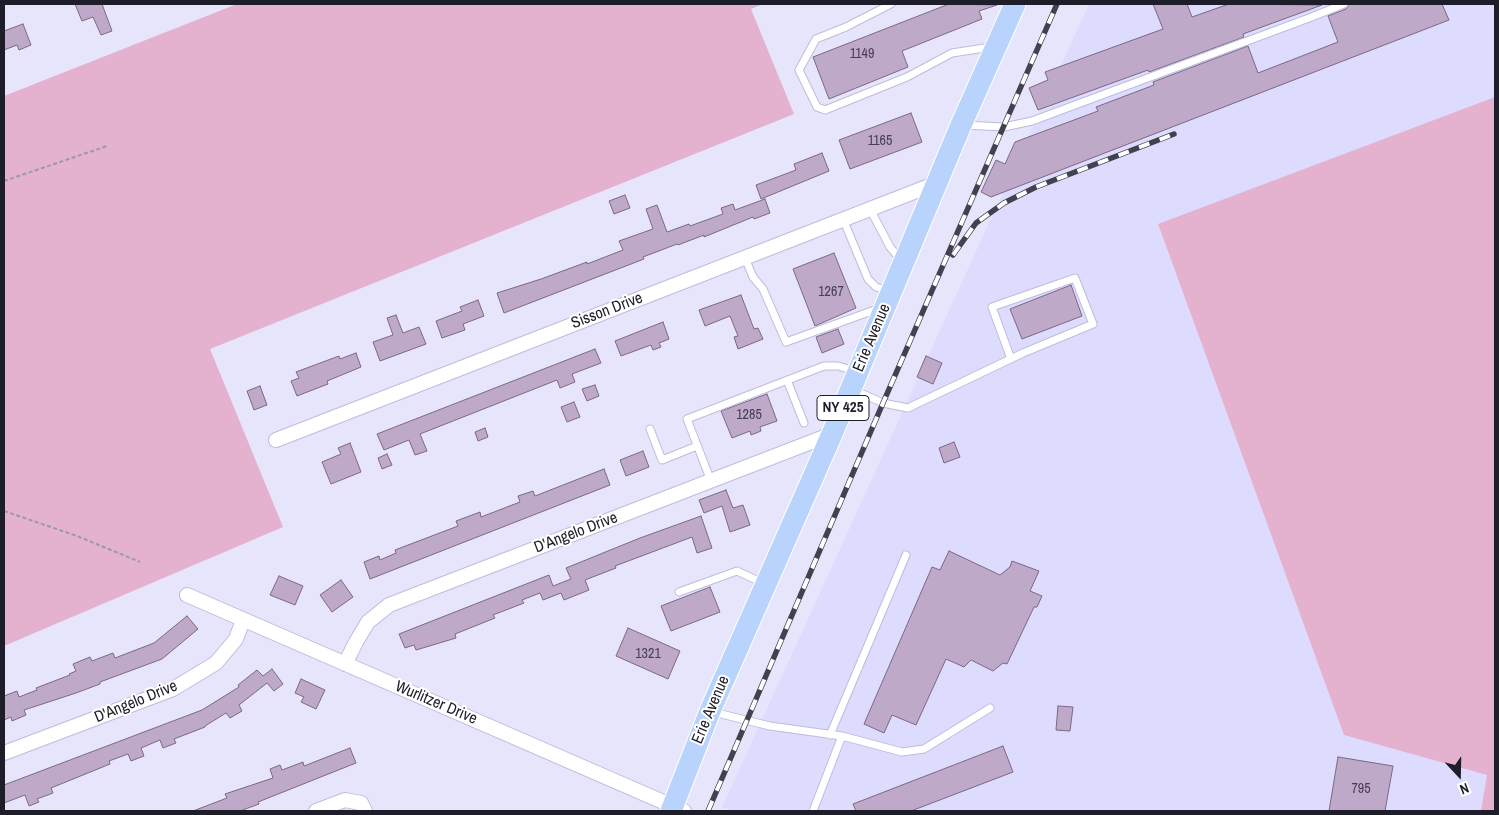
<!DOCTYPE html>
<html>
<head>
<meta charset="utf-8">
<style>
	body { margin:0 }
	#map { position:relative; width:1499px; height:815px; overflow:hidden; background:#e6e5fb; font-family:"Archivo Narrow",sans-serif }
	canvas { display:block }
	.frame { position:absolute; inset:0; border:5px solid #1e1d2a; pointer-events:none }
	.north { position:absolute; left:1434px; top:750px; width:50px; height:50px; -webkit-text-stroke:4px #fff; paint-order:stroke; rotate:159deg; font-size:14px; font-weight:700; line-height:20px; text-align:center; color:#1e1d2a }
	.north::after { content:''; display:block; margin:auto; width:18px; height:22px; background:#1e1d2a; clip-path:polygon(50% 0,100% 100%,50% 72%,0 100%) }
</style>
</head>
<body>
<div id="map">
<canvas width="1499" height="815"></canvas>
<div class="frame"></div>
<div class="north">N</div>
</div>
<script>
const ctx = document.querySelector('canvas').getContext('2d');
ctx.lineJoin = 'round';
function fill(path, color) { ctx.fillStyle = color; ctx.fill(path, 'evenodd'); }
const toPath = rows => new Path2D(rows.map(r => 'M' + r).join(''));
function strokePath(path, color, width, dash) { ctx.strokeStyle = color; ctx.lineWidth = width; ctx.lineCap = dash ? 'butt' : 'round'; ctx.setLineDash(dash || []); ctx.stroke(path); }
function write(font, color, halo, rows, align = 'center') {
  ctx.font = font + ' "Archivo Narrow",sans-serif'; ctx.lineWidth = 4; ctx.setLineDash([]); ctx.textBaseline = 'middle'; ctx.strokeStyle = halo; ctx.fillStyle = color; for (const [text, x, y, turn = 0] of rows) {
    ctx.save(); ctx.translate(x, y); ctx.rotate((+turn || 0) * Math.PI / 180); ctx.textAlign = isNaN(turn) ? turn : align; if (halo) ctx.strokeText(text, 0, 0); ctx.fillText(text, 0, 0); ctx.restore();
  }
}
fill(toPath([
	[1089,4,1495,4,1495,97,1158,224,1344,735,1488,775,1481,811,732,811,722,807]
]), '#dddcff');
fill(toPath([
	[237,4,763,4,751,9,794,114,210,349,283,527,4,646,4,96],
	[1495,97,1495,811,1481,811,1487,775,1344,735,1158,224]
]), '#e4b1cf');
const building = toPath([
	[75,4,102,4,112,31,101,35,93,17,82,21,75,4],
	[949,4,997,5,979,11,982,19,902,51,908,67,829,99,813,57,949,4],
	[1153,4,1187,4,1192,17,1229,4,1322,5,1243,34,1244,37,1149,72,1148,70,1038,110,1029,88,1048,80,1045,72,1163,29,1153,4],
	[1349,4,1442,4,1449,20,991,197,981,192,996,160,1005,164,1015,142,1098,111,1096,107,1154,85,1153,82,1248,46,1258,73,1338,42,1328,16,1346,9,1349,4],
	[23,24,31,45,19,50,17,45,4,50,4,31,23,24],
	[911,113,922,142,850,169,839,140,911,113],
	[822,153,829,171,761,199,756,185,796,170,794,164,822,153],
	[625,195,630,208,614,214,609,201,625,195],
	[765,199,770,213,754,219,753,217,704,237,704,235,678,245,677,244,643,257,644,259,504,313,497,293,541,279,587,262,587,264,623,250,619,241,653,229,646,209,657,205,667,232,689,224,690,226,723,214,721,208,733,204,735,210,765,199],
	[834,253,856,308,815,326,793,269,834,253],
	[1071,285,1082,316,1022,339,1010,309,1071,285],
	[741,295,754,329,758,328,763,339,738,349,734,337,738,336,730,316,705,326,699,310,741,295],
	[478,300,484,316,463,324,465,330,442,338,436,321,462,311,460,307,478,300],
	[396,315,403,333,419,327,426,344,380,361,373,342,393,335,387,318,396,315],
	[663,322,669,339,659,343,661,347,653,350,651,345,621,356,615,341,663,322],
	[838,329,844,344,822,353,816,337,838,329],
	[595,349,601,363,572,374,575,382,560,388,557,380,420,434,427,451,415,455,409,440,384,450,377,434,595,349],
	[356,353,361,367,327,381,328,384,297,396,291,381,299,378,296,372,339,356,340,359,356,353],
	[926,356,942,363,933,384,917,377,926,356],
	[595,385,599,396,587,401,582,389,595,385],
	[260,386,267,405,254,410,247,391,260,386],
	[767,394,777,421,760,427,761,431,751,435,750,431,732,438,721,411,767,394],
	[574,402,580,417,567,422,561,407,574,402],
	[485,428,488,437,478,441,475,432,485,428],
	[954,442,960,457,944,463,939,448,954,442],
	[350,443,361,472,331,484,322,462,341,454,338,448,350,443],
	[643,451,649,467,626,476,620,460,643,451],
	[387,454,392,465,382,469,378,458,387,454],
	[604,469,610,485,370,579,364,562,379,556,380,560,396,553,395,550,458,526,456,521,480,512,481,517,520,502,518,496,533,491,535,496,604,469],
	[726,490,733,508,743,505,750,525,730,532,722,506,704,513,699,500,726,490],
	[701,516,712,548,697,553,692,537,615,566,616,568,585,580,589,590,564,600,561,593,543,600,540,593,522,600,524,603,493,615,495,618,455,634,456,638,416,650,414,645,405,648,399,634,549,575,553,586,571,579,566,568,640,538,701,516],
	[949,551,1000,575,1010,567,1012,561,1039,571,1030,591,1042,596,1037,607,1034,607,1007,664,1003,663,993,671,971,660,964,667,946,659,916,725,892,715,884,733,864,724,932,567,940,570,949,551],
	[279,576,303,586,295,605,270,595,279,576],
	[341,580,353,597,332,612,320,595,341,580],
	[710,587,720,612,671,631,661,606,710,587],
	[187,616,198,629,162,659,100,682,100,684,76,693,24,710,26,715,12,721,11,717,4,720,4,696,17,691,19,697,37,690,36,688,70,675,69,674,76,671,73,664,90,657,92,661,113,653,115,658,154,643,187,616],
	[628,628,680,651,668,679,616,656,628,628],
	[272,669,283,684,274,691,267,683,239,705,242,711,230,718,226,713,205,726,205,727,174,739,176,743,163,748,160,740,141,748,144,756,131,761,128,754,109,761,110,764,51,788,53,793,37,799,39,802,29,806,25,795,4,803,4,785,202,710,239,687,238,685,257,670,263,676,272,669],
	[301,679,325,690,316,709,301,702,304,697,295,693,301,679],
	[1058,706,1073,707,1070,731,1056,730,1058,706],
	[1003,746,1013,772,911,811,856,811,853,804,1003,746],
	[350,748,356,763,258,802,259,804,240,811,193,811,227,798,225,794,273,778,270,769,280,765,282,770,303,762,304,766,350,748],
	[1338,757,1393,766,1385,811,1329,811,1338,757]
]);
fill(building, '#bea9c8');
strokePath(building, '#7b6884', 1);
const service = toPath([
	[891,4,846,27,816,39,799,70,817,107,825,110,907,77,952,53,991,47],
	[964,125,1004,127,1032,121,1309,18,1344,4],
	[870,209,890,247,895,253,903,257],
	[843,219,868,279,876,287,889,291],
	[745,258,753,277,763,289,786,342,880,308],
	[787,380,804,423],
	[854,390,883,403,908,408,1023,353,1093,324,1075,278,992,307,1011,359],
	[650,429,662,460,697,446],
	[711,481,687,419,824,366,838,366,855,371],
	[679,592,737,571,763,583],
	[713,712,770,726,842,736,813,811],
	[830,735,906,555],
	[842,736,902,752,924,749,990,708]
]);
const minor = toPath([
	[276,440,937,183],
	[187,595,684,811],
	[345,664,356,642,368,622,389,605,832,434],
	[4,753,173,689,216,663,236,639,243,620],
	[316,811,345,800,361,803,365,811]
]);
const primary = toPath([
	[671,811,710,711,832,434,961,125,1015,4]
]);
strokePath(service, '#bdbcdf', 9);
strokePath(minor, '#bdbcdf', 16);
strokePath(primary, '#fff', 23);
strokePath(toPath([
	[4,181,107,146],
	[4,511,77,536,140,562]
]), '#9a99ab', 2, [4, 2.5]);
strokePath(service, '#fff', 7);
strokePath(minor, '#fff', 14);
strokePath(primary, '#b9d4fc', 21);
const rail = toPath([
	[953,255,976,223,1004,203,1036,187,1174,134],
	[708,811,883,403,1057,4]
]);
strokePath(rail, '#424150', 5.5);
strokePath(rail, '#fff', 4, [11]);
write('14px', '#464052', null, [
	["1149",862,54],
	["1165",880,141],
	["1267",831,292],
	["1285",749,415],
	["1321",648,654],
	["795",1361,789]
]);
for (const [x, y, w] of [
	[843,408,52]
]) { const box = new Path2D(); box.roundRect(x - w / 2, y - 12.5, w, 25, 4); ctx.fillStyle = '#fff'; ctx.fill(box); strokePath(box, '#1e1d2a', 1); }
write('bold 15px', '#1e1d2a', null, [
	["NY 425",843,408]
]);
write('16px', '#1e1d2a', '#fff', [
	["Sisson Drive",607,311,-21],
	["Erie Avenue",872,338,-67],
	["D'Angelo Drive",576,533,-21],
	["D'Angelo Drive",136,702,-22],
	["Wurlitzer Drive",436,703,23],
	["Erie Avenue",711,710,-67]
]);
</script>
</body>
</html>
